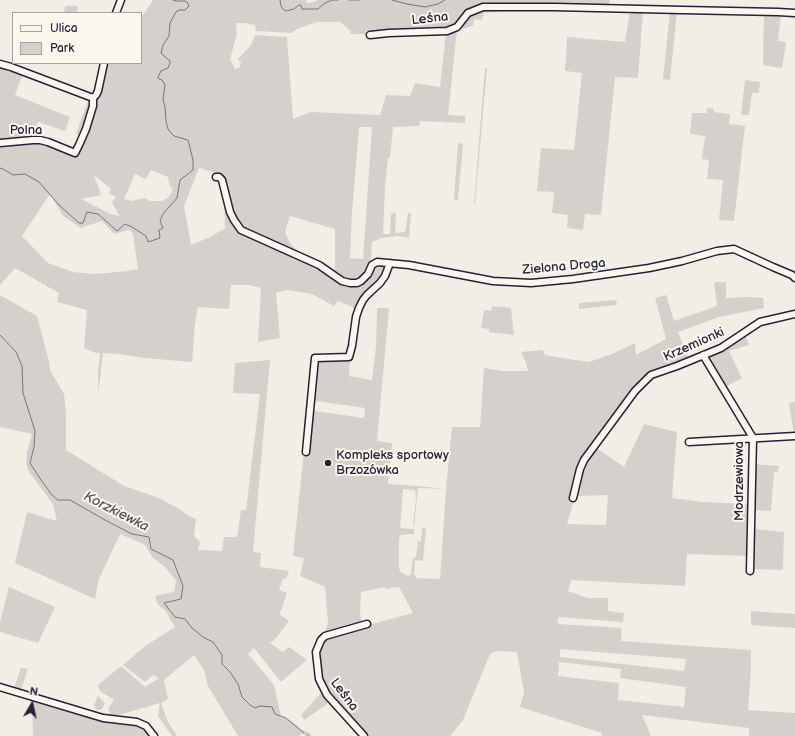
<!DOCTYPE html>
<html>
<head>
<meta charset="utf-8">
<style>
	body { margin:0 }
	#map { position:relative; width:795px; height:736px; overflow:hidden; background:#f2eee5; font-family:"Balsamiq Sans",sans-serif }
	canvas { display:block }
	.legend { position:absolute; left:12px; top:12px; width:130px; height:52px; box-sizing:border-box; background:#fbf7ec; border:1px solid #a4a2a5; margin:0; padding:5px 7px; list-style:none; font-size:12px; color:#22223b }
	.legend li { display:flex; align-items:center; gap:8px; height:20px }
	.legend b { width:20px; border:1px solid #a4a2a5 }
	.north { position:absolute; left:12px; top:684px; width:40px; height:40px; -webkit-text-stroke:3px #fbf7ec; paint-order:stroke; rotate:9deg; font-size:11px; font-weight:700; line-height:16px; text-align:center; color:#22223b }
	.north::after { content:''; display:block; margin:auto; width:14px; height:18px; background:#22223b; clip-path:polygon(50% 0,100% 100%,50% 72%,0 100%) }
</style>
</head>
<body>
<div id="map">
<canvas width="795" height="736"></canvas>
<ul class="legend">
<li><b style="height:5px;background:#fbf7ec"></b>Ulica</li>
<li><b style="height:11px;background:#d4d1cc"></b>Park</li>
</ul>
<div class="north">N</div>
</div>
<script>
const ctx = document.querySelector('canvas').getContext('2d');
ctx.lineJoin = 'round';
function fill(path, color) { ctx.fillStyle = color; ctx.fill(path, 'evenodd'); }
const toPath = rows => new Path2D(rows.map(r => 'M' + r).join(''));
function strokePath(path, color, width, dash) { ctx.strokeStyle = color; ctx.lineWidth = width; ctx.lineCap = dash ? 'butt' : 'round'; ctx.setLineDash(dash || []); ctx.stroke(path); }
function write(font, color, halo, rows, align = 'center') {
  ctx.font = font + ' "Balsamiq Sans",sans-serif'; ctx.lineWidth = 4; ctx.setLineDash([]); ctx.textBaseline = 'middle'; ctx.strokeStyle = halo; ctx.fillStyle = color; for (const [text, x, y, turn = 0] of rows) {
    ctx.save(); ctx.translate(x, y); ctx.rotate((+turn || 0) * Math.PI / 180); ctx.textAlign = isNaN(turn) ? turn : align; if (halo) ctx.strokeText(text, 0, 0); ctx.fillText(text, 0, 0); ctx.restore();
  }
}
fill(toPath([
	[153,0,306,0,306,3,313,2,318,0,610,0,609,4,612,4,612,7,540,6,482,6,467,12,457,26,447,28,420,29,376,33,374,31,366,31,365,34,350,34,351,31,340,22,317,22,299,28,291,33,256,31,255,25,245,23,236,23,237,34,230,59,235,69,240,67,241,62,238,59,251,45,255,35,287,37,293,119,311,112,380,115,386,95,410,96,415,83,440,87,446,33,457,30,469,14,484,9,505,9,503,11,484,13,482,20,474,19,473,26,457,30,448,115,465,116,465,123,420,121,419,126,393,127,390,158,388,158,385,187,383,234,390,234,391,214,396,213,395,233,405,232,408,213,411,213,409,238,397,236,381,238,372,242,371,262,367,271,363,276,357,281,348,282,347,284,354,285,362,282,368,275,373,266,377,263,384,264,386,266,384,272,380,280,362,298,357,309,338,301,334,306,312,294,287,290,276,293,280,338,258,342,261,288,249,285,231,285,229,309,198,307,195,324,192,362,145,358,118,354,103,353,98,394,98,371,100,353,96,353,84,348,87,310,57,302,59,293,15,268,0,285,0,145,8,143,38,141,46,143,73,156,78,153,95,106,95,99,99,93,106,63,141,63,141,18],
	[359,127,372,127,363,259,350,258,352,213],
	[199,168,222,175,221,181,224,200,225,228,210,237,191,245,184,206],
	[151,170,168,177,169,184,173,190,168,198,161,201,151,201,144,198,132,201,124,199,135,174,146,179],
	[94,175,111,189,109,193,116,197,112,202,119,216,111,214,81,199,101,195],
	[50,194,63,216,81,228,102,221,114,234,129,230,133,234,138,269,128,271,95,274,73,272,48,263,22,236],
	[290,216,335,229,335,273,325,263,306,258,298,253,289,241,285,232],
	[65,6,78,6,77,13,64,13],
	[630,11,643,12,638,78,615,77,601,215,585,214,583,230,567,228,568,215,552,213,554,192,537,191,541,148,574,150,582,73,565,71,567,37,625,42],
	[670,11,677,11,670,80,663,79],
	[764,13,781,14,778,41,786,42,782,68,763,65],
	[0,66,23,74,15,95,70,117,65,131,38,122,33,138,0,140],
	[485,68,487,68,475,203,474,203],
	[745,80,760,82,759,93,752,93,749,115,741,115],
	[89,98,92,104,91,110,80,135,76,134],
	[707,108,714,109,714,112,730,114,729,124,745,126,734,221,719,220,723,180,707,179,709,160,702,159,705,136,690,134,692,113,707,113],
	[458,143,463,144,458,200,454,200],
	[717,282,726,282,726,298,746,297,763,298,764,308,719,317,678,332,689,359,663,369,646,375,637,385,592,445,624,467,644,424,677,432,672,498,703,502,749,504,749,556,687,554,685,586,571,580,568,591,588,598,608,598,608,611,624,613,623,622,559,617,557,621,558,624,622,628,621,641,751,650,751,670,748,710,795,713,795,736,749,736,749,728,642,715,651,736,602,736,602,733,520,707,524,692,517,652,496,651,490,654,463,720,450,736,367,736,337,704,325,687,321,674,318,649,323,639,334,634,413,613,399,587,385,589,385,587,361,592,360,613,362,623,324,634,328,623,325,587,300,576,304,558,293,556,304,451,309,451,314,411,364,418,365,408,316,401,315,404,313,403,317,361,350,360,349,376,372,380,376,347,377,308,389,308,377,441,392,443,388,484,417,486,446,489,452,427,480,427,484,368,503,371,528,371,526,363,521,352,543,350,545,355,568,359,589,362,612,354,635,343,636,355,666,339,655,298,666,295,674,321,717,306,714,283],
	[418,488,446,489,440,579,416,578,414,574,415,560,423,561,426,528,422,528,421,541,418,541,416,557,413,558,411,574,408,576,400,572,399,566,399,540,400,535,414,534,414,529,400,528,403,489,415,490,416,498,413,526,414,526],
	[608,495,606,525,567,524,575,496],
	[560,649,686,659,684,671,560,657],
	[559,662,621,669,620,678,686,687,684,707,618,700,619,683,558,676],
	[0,295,37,316,49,361,50,370,64,394,66,414,66,450,124,486,159,498,181,510,187,515,196,519,194,536,200,542,198,550,222,551,224,537,237,537,241,510,246,510,260,394,233,393,235,363,270,360,253,552,261,553,260,567,289,571,286,579,283,579,279,590,287,593,281,611,279,614,289,621,276,638,270,643,283,652,289,647,307,660,281,682,254,648,248,654,274,685,281,716,291,721,302,730,310,733,312,736,306,736,303,734,298,736,238,736,208,686,204,670,194,655,164,680,168,699,161,703,168,722,177,736,172,736,158,716,160,703,112,717,108,709,114,700,100,691,98,685,121,666,145,687,159,678,153,675,145,682,123,665,145,646,175,627,165,610,158,605,155,596,174,592,176,581,165,567,153,558,144,544,120,534,99,579,95,599,15,563,27,512,57,521,53,504,29,472,26,463,27,452,32,434,0,427],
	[616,300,617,305,579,309,579,303],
	[492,306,511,308,514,335,489,332,489,329,481,328,484,310,491,311],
	[745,334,749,345,729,351,742,378,725,387,705,356],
	[795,402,795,434,794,434,789,403],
	[753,464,779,466,778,472,774,472,771,511,753,510],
	[752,529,784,532,783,570,751,569],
	[9,587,55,607,38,643,0,632,0,622],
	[751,611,795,614,795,628,751,625],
	[21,668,28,669,21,690,14,688],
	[322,692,330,702,304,720,301,715],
	[98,696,105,703,102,709,99,710,96,710,94,705],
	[32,699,144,727,149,736,33,736]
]), '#d4d1cc');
strokePath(toPath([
	[280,0,281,6,284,10,286,11,294,9,299,5,301,5,302,9,318,9,325,3,332,0,338,0],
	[349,0,359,0],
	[392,0,407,4,425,7,438,4,445,0],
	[0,168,3,169,13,175,25,174,39,182,59,205,79,223,83,223,87,212,98,214,117,231,125,224,132,227,146,236,148,242,160,238,159,230,163,228,160,221,163,214,177,198,180,180,193,170,193,160,188,140,174,136,171,133,168,129,166,121,165,107,163,99,165,85,162,80,159,79,158,77,161,71,168,68,170,63,170,61,163,55,161,53,163,45,169,36,170,23,176,12,179,10,185,10,189,6,188,3,185,1,176,1,173,0],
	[0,335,16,352,22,366,23,393,35,431,34,447,30,463,41,480,52,495,58,500,70,500,105,520,132,534,149,537,151,549,173,560,183,586,181,599,164,603,175,617,185,619,192,628,203,637,213,642,222,655,222,664,230,672,238,684,242,697,250,705,255,708,260,706,272,707,275,714,286,718,304,733],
	[308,735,308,736]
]), '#76747f', 1);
const minor = toPath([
	[116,13,121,0],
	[370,35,389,33,447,31,457,27,468,13,483,7,555,7,682,10,778,12,795,13],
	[0,64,11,67,93,98],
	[0,143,33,140,40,140,48,142,75,153,79,145,86,129,93,106,93,98,96,95,98,91,104,63],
	[216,177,219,177,222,180,230,212,234,220,241,230,319,265,342,281,350,283,357,283,361,281,368,274,372,265,377,262,409,265,493,281,531,283,573,279,649,268,682,261,717,251,734,249,773,267,792,275,795,278],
	[703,355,753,438,750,571],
	[689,442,795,436],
	[306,452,315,358,349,357,352,346,356,317,359,308,363,300,367,295,380,283,385,276,390,263],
	[573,498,580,469,584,460,635,391,651,375,677,366,721,348,760,322,795,314],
	[0,687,103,718,137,722,146,726,154,736],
	[364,736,327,695,319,679,316,652,321,640,325,636,367,624]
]);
strokePath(minor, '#22223b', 9);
strokePath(minor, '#fbf7ec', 6);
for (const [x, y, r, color] of [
	[328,463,4,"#22223b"]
]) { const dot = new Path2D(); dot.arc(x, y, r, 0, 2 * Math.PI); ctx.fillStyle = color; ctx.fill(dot); strokePath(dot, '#fbf7ec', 1.5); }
write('13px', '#22223b', '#fbf7ec', [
	["Leśna",430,19,-6],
	["Polna",26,131],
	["Zielona Droga",564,267,-5],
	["Krzemionki",694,345,-24],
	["Modrzewiowa",740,481,-90],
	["Leśna",344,695,53]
]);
write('13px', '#22223b', '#fbf7ec', [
	["Kompleks sportowy",336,456],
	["Brzozówka",336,471]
], 'left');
write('italic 14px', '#535263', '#fbf7ec', [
	["Korzkiewka",116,512,27]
]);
</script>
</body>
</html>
